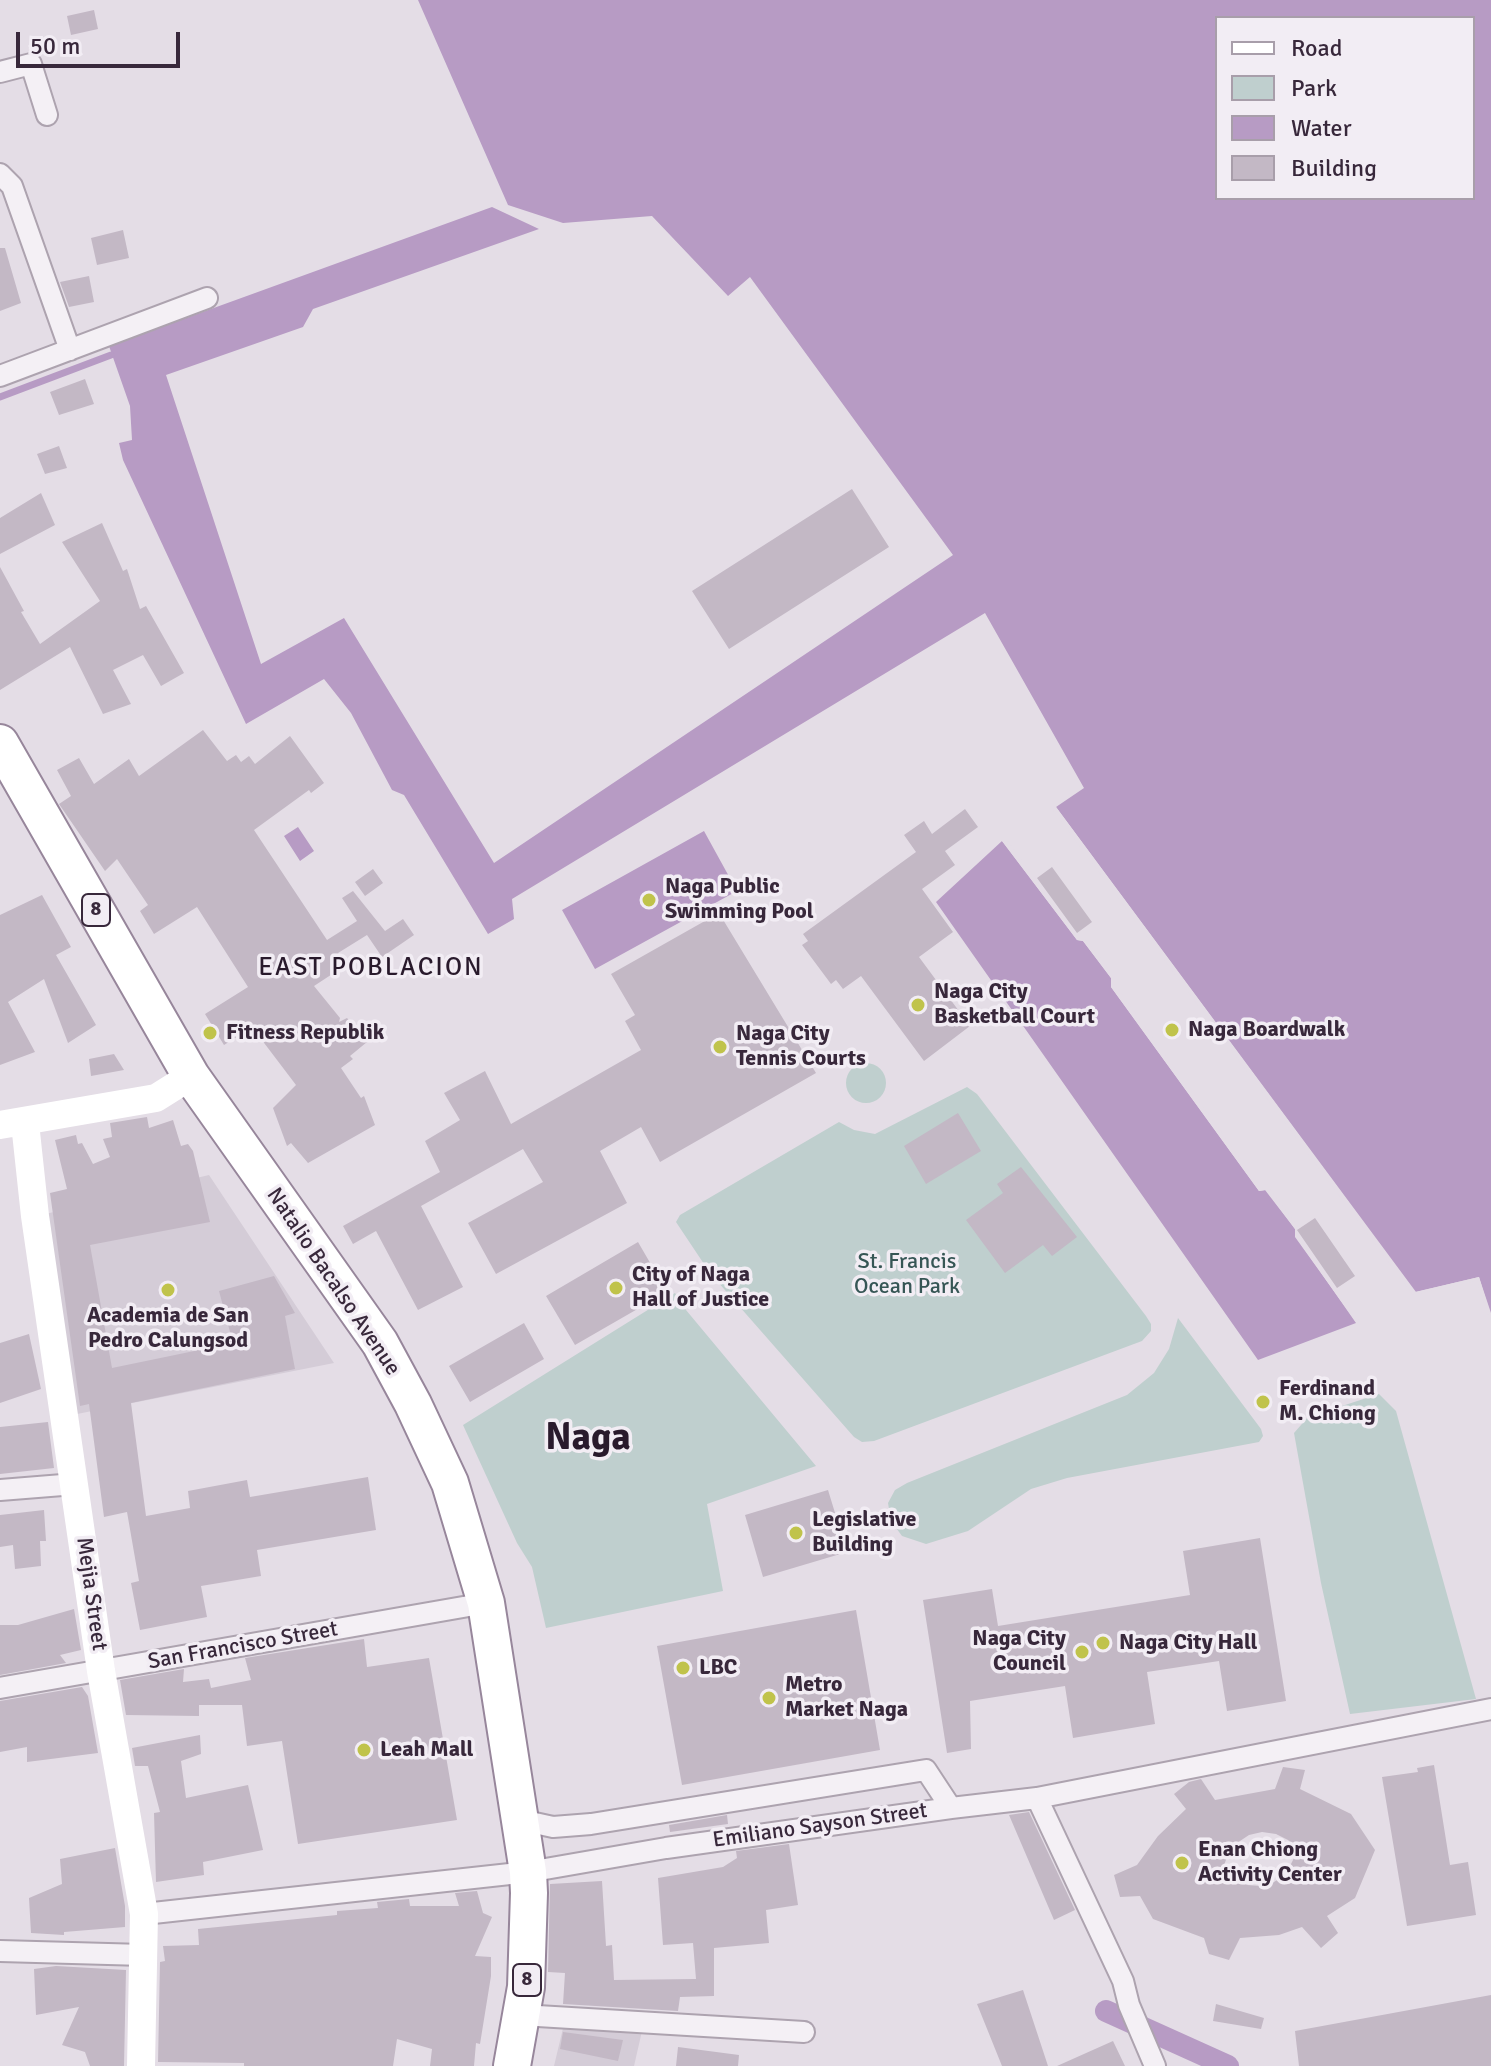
<!DOCTYPE html>
<html>
<head>
<meta charset="utf-8">
<style>
	body { margin:0 }
	#map { position:relative; width:1491px; height:2066px; overflow:hidden; background:#e4dde6; font-family:Signika,sans-serif }
	canvas { display:block }
	.legend { position:absolute; left:1215px; top:16px; width:260px; height:184px; box-sizing:border-box; background:#f2edf4; border:2px solid #a89eaa; margin:0; padding:10px 14px; list-style:none; font-size:24px; color:#38283b }
	.legend li { display:flex; align-items:center; gap:16px; height:40px }
	.legend b { width:40px; border:2px solid #a89eaa }
	.scale { position:absolute; left:16px; top:32px; width:164px; height:36px; box-sizing:border-box; border:4px solid #38283b; border-top:0; padding-left:10px; font-size:24px; line-height:28px; white-space:nowrap; color:#38283b; -webkit-text-stroke:6px #f2edf4; paint-order:stroke }
</style>
</head>
<body>
<div id="map">
<canvas width="1491" height="2066"></canvas>
<ul class="legend">
<li><b style="height:10px;background:#fff"></b>Road</li>
<li><b style="height:22px;background:#bfcfce"></b>Park</li>
<li><b style="height:22px;background:#b79bc4"></b>Water</li>
<li><b style="height:22px;background:#c3b8c5"></b>Building</li>
</ul>
<div class="scale">50 m</div>
</div>
<script>
const ctx = document.querySelector('canvas').getContext('2d');
ctx.lineJoin = 'round';
function fill(path, color) { ctx.fillStyle = color; ctx.fill(path, 'evenodd'); }
const toPath = rows => new Path2D(rows.map(r => 'M' + r).join(''));
function strokePath(path, color, width, dash) { ctx.strokeStyle = color; ctx.lineWidth = width; ctx.lineCap = dash ? 'butt' : 'round'; ctx.setLineDash(dash || []); ctx.stroke(path); }
function write(font, color, halo, rows, align = 'center') {
  ctx.font = font + ' Signika,sans-serif'; ctx.lineWidth = 7; ctx.setLineDash([]); ctx.textBaseline = 'middle'; ctx.strokeStyle = halo; ctx.fillStyle = color; for (const [text, x, y, turn = 0] of rows) {
    ctx.save(); ctx.translate(x, y); ctx.rotate((+turn || 0) * Math.PI / 180); ctx.textAlign = isNaN(turn) ? turn : align; if (halo) ctx.strokeText(text, 0, 0); ctx.fillText(text, 0, 0); ctx.restore();
  }
}
fill(toPath([
	[209,1175,334,1363,72,1415,37,1216],
	[564,2024,642,2031,634,2066,554,2066]
]), '#d4ccd7');
fill(toPath([
	'846 1083a20 20 0 1 1 40 0a20 20 0 1 1-40 0Z',
	[967,1087,977,1094,1146,1316,1151,1324,1151,1331,1142,1341,874,1441,862,1442,854,1437,710,1273,676,1222,680,1215,839,1122,854,1130,875,1134],
	[675,1293,686,1310,816,1466,707,1504,723,1591,546,1628,532,1567,517,1543,463,1425],
	[1178,1318,1261,1429,1263,1436,1259,1442,1067,1478,1031,1489,968,1531,926,1544,902,1536,891,1521,888,1503,895,1490,907,1483,1127,1395,1154,1373,1169,1349],
	[1379,1394,1396,1411,1476,1699,1350,1714,1321,1583,1294,1433,1308,1417]
]), '#bfcfce');
fill(toPath([
	[418,0,1491,0,1491,1313,1479,1277,1416,1292,1056,807,1084,788,985,613,512,899,514,919,488,934,404,795,392,790,351,713,324,679,246,724,123,460,119,443,132,440,130,406,109,346,492,207,539,229,313,309,303,327,166,375,261,664,344,618,494,863,953,555,750,277,728,296,652,216,563,223,508,205],
	[1217,18,1473,18,1473,198,1217,198],
	[298,827,314,851,300,861,284,836],
	[704,831,737,891,595,969,562,910],
	[1002,841,1077,940,1083,941,1111,978,1111,987,1259,1191,1265,1190,1295,1229,1296,1237,1356,1323,1258,1360,936,902]
]), '#b79bc4');
fill(toPath([
	[1056,807,1415,1292,1479,1277,1491,1317,1487,1314,1477,1281,1413,1295,1053,810],
	[1006,839,1079,936,1085,938,1114,976,1115,985,1261,1187,1268,1187,1298,1227,1299,1235,1360,1321,1359,1326,1295,1237,1295,1229,1266,1190,1259,1191,1111,987,1111,978,1083,941,1077,940,1002,841]
]), '#e4dde6');
strokePath(toPath([
	[0,397,111,355]
]), '#b79bc4', 7);
strokePath(toPath([
	[1106,2011,1228,2066]
]), '#b79bc4', 22);
fill(toPath([
	[94,10,98,29,71,35,67,16],
	[123,230,129,258,97,265,91,238],
	[0,248,5,248,21,303,0,311],
	[89,276,94,302,69,307,60,282],
	[85,379,94,404,59,415,50,392],
	[59,446,67,468,45,474,37,454],
	[852,489,889,547,729,649,692,591],
	[41,493,55,525,0,554,0,518],
	[102,523,123,571,127,569,140,609,146,606,184,673,161,686,143,655,113,670,131,704,103,714,70,647,0,690,0,567,24,611,21,612,40,644,100,601,62,542],
	[203,730,227,761,236,755,241,762,249,756,255,764,290,736,324,783,311,793,309,790,254,830,327,940,357,921,342,898,353,891,385,931,403,919,414,935,382,957,367,935,338,953,346,965,314,986,340,1018,339,1022,347,1018,367,1042,350,1056,353,1059,341,1068,361,1098,364,1096,375,1125,308,1163,291,1143,287,1146,273,1108,296,1085,252,1027,224,1045,205,1014,248,987,197,907,154,934,140,911,148,905,117,859,105,871,59,804,71,796,57,770,79,758,94,784,129,759,139,776],
	[965,809,978,827,945,851,955,865,922,889,953,932,919,957,970,1026,924,1061,861,976,843,989,836,980,831,984,802,945,808,941,803,934,916,852,904,835,924,821,932,834],
	[1052,867,1092,922,1077,933,1037,878],
	[373,869,383,883,365,896,355,882],
	[42,895,71,947,56,955,96,1025,68,1043,44,979,8,1002,35,1052,0,1065,0,915],
	[719,913,816,1073,660,1162,641,1127,600,1151,627,1203,496,1274,468,1223,543,1182,523,1149,421,1206,463,1287,418,1310,376,1231,353,1244,343,1226,440,1172,425,1141,460,1120,444,1093,485,1071,511,1124,641,1050,625,1021,635,1015,611,974],
	[114,1054,124,1070,91,1076,89,1059],
	[958,1113,981,1151,926,1184,904,1146],
	[147,1117,149,1128,173,1120,181,1146,188,1144,193,1151,210,1222,90,1245,112,1368,233,1343,219,1291,274,1276,295,1313,285,1316,295,1369,131,1403,146,1516,190,1508,188,1491,247,1480,250,1497,368,1477,376,1530,257,1550,261,1576,201,1586,207,1617,140,1630,131,1583,139,1581,127,1512,104,1517,89,1404,80,1406,50,1193,67,1189,55,1140,76,1135,78,1144,82,1143,93,1164,110,1157,103,1139,112,1137,110,1123],
	[1021,1167,1077,1237,1052,1256,1043,1245,1005,1273,966,1220,1003,1193,997,1184],
	[1315,1218,1355,1276,1337,1288,1297,1230],
	[638,1242,667,1292,575,1345,546,1296],
	[524,1323,544,1359,470,1402,449,1366],
	[29,1334,41,1389,0,1403,0,1343],
	[48,1422,54,1468,0,1474,0,1427],
	[828,1490,847,1552,763,1577,745,1515],
	[44,1510,46,1541,40,1541,41,1566,15,1569,13,1545,0,1547,0,1515],
	[1260,1538,1286,1701,1227,1711,1219,1661,1147,1672,1155,1724,1073,1738,1065,1686,970,1701,971,1749,947,1753,923,1600,992,1589,998,1626,1190,1595,1183,1551],
	[74,1609,81,1650,60,1655,66,1663,0,1675,0,1625,18,1625],
	[856,1610,880,1750,682,1785,657,1646],
	[364,1639,367,1667,429,1658,457,1820,298,1844,282,1741,247,1746,242,1705,199,1705,199,1716,126,1715,120,1680,184,1669,183,1682,209,1679,211,1688,251,1680,245,1658],
	[82,1687,88,1696,98,1753,27,1762,27,1747,0,1752,0,1701],
	[200,1735,201,1754,181,1761,186,1798,248,1785,263,1850,203,1862,204,1875,156,1882,154,1813,160,1812,148,1766,135,1766,132,1748],
	[1434,1765,1450,1865,1468,1862,1476,1915,1407,1926,1382,1777,1418,1772,1417,1768],
	[1283,1767,1305,1770,1300,1789,1351,1814,1375,1850,1355,1898,1327,1916,1338,1933,1321,1948,1302,1927,1279,1935,1240,1938,1229,1960,1209,1954,1204,1938,1153,1919,1140,1896,1120,1897,1114,1875,1137,1865,1158,1836,1186,1809,1174,1794,1189,1782,1201,1779,1215,1800,1275,1789],
	[1262,1832,1276,1834,1288,1840,1298,1850,1286,1874,1274,1882,1261,1886,1247,1885,1222,1871,1228,1854,1237,1843,1249,1835],
	[1029,1812,1075,1910,1054,1920,1009,1815],
	[727,1815,728,1824,670,1832,669,1825],
	[789,1844,798,1905,766,1910,769,1943,714,1948,714,1996,680,1997,678,2011,563,2004,565,1973,548,1972,550,1884,602,1881,606,1946,612,1945,614,1980,696,1979,693,1943,663,1945,658,1878,723,1867,737,1858,736,1851],
	[115,1848,125,1906,125,1927,64,1932,64,1935,31,1933,29,1898,62,1884,60,1859],
	[477,1891,483,1913,492,1917,475,1956,491,1957,491,1976,480,2044,476,2043,474,2066,430,2066,432,2049,397,2039,393,2066,244,2066,244,2063,158,2062,160,1962,165,1961,163,1946,199,1945,198,1929,337,1915,337,1911,378,1908,377,1902,409,1899,410,1906,459,1906,455,1893],
	[56,1966,126,1970,124,2066,90,2066,85,2052,62,2045,79,2007,36,2015,34,1969],
	[1023,1990,1048,2066,1002,2066,977,2004],
	[1491,1995,1491,2066,1299,2066,1295,2031],
	[1216,2004,1264,2018,1261,2029,1213,2021],
	[563,2032,623,2040,618,2061,560,2049],
	[1113,2041,1125,2066,1057,2066],
	[678,2047,739,2055,738,2066,676,2066]
]), '#c3b8c5');
const street = toPath([
	[0,72,31,64,47,115],
	[0,174,12,186,70,350],
	[0,376,207,298],
	[0,1490,75,1484],
	[0,1688,486,1603],
	[1037,1798,1123,1981,1129,2005,1155,2066],
	[521,1820,553,1827,591,1824,926,1770,951,1808],
	[144,1914,528,1872,666,1848,951,1808,1037,1798,1491,1709],
	[0,1951,144,1955],
	[521,2015,804,2032]
]);
const highway = toPath([
	[0,743,191,1076,380,1343,413,1404,450,1483,486,1603,528,1872,529,1893,526,1987,512,2066]
]);
strokePath(street, '#ada3af', 24);
strokePath(highway, '#97869b', 40);
strokePath(street, '#f4f0f5', 20);
strokePath(toPath([
	[25,1123,35,1216,101,1671,144,1914,141,2066],
	[0,1125,156,1098,191,1076]
]), '#fff', 28);
strokePath(highway, '#fff', 36);
for (const [x, y, r, color] of [
	[649,900,8,"#c0c34b"],
	[918,1005,8,"#c0c34b"],
	[1172,1030,8,"#c0c34b"],
	[210,1033,8,"#c0c34b"],
	[720,1047,8,"#c0c34b"],
	[616,1288,8,"#c0c34b"],
	[168,1290,8,"#c0c34b"],
	[1263,1402,8,"#c0c34b"],
	[796,1533,8,"#c0c34b"],
	[1103,1643,8,"#c0c34b"],
	[1082,1652,8,"#c0c34b"],
	[683,1668,8,"#c0c34b"],
	[769,1698,8,"#c0c34b"],
	[364,1750,8,"#c0c34b"],
	[1182,1863,8,"#c0c34b"]
]) { const dot = new Path2D(); dot.arc(x, y, r, 0, 2 * Math.PI); ctx.fillStyle = color; ctx.fill(dot); strokePath(dot, '#f2edf4', 3); }
for (const [x, y, w] of [
	[96,910,28],
	[527,1980,28]
]) { const box = new Path2D(); box.roundRect(x - w / 2, y - 16, w, 32, 6); ctx.fillStyle = '#f2edf4'; ctx.fill(box); strokePath(box, '#38283b', 2); }
write('bold 20px', '#38283b', null, [
	["8",96,910],
	["8",527,1980]
]);
write('bold 22px', '#38283b', '#f2edf4', [
	["Naga Public",665,887],
	["Swimming Pool",665,912],
	["Naga City",934,992],
	["Basketball Court",934,1017],
	["Naga Boardwalk",1188,1030],
	["Fitness Republik",226,1033],
	["Naga City",736,1034],
	["Tennis Courts",736,1059],
	["City of Naga",632,1275],
	["Hall of Justice",632,1300],
	["Academia de San",168,1316,"center"],
	["Pedro Calungsod",168,1341,"center"],
	["Ferdinand",1279,1389],
	["M. Chiong",1279,1414],
	["Legislative",812,1520],
	["Building",812,1545],
	["Naga City",1066,1639,"right"],
	["Council",1066,1664,"right"],
	["Naga City Hall",1119,1643],
	["LBC",699,1668],
	["Metro",785,1685],
	["Market Naga",785,1710],
	["Leah Mall",380,1750],
	["Enan Chiong",1198,1850],
	["Activity Center",1198,1875]
], 'left');
write('22px', '#365655', '#f2edf4', [
	["St. Francis",907,1262],
	["Ocean Park",907,1287]
]);
write('22px', '#38283b', '#f2edf4', [
	["Natalio Bacalso Avenue",333,1282,56],
	["Mejia Street",91,1594,82],
	["San Francisco Street",243,1646,-10],
	["Emiliano Sayson Street",820,1826,-8]
]);
ctx.letterSpacing = '2px';
write('26px', '#291a2c', '#f2edf4', [
	["EAST POBLACION",371,968]
]);
ctx.letterSpacing = '0px';
write('bold 38px', '#291a2c', '#f2edf4', [
	["Naga",588,1439]
]);
</script>
</body>
</html>
